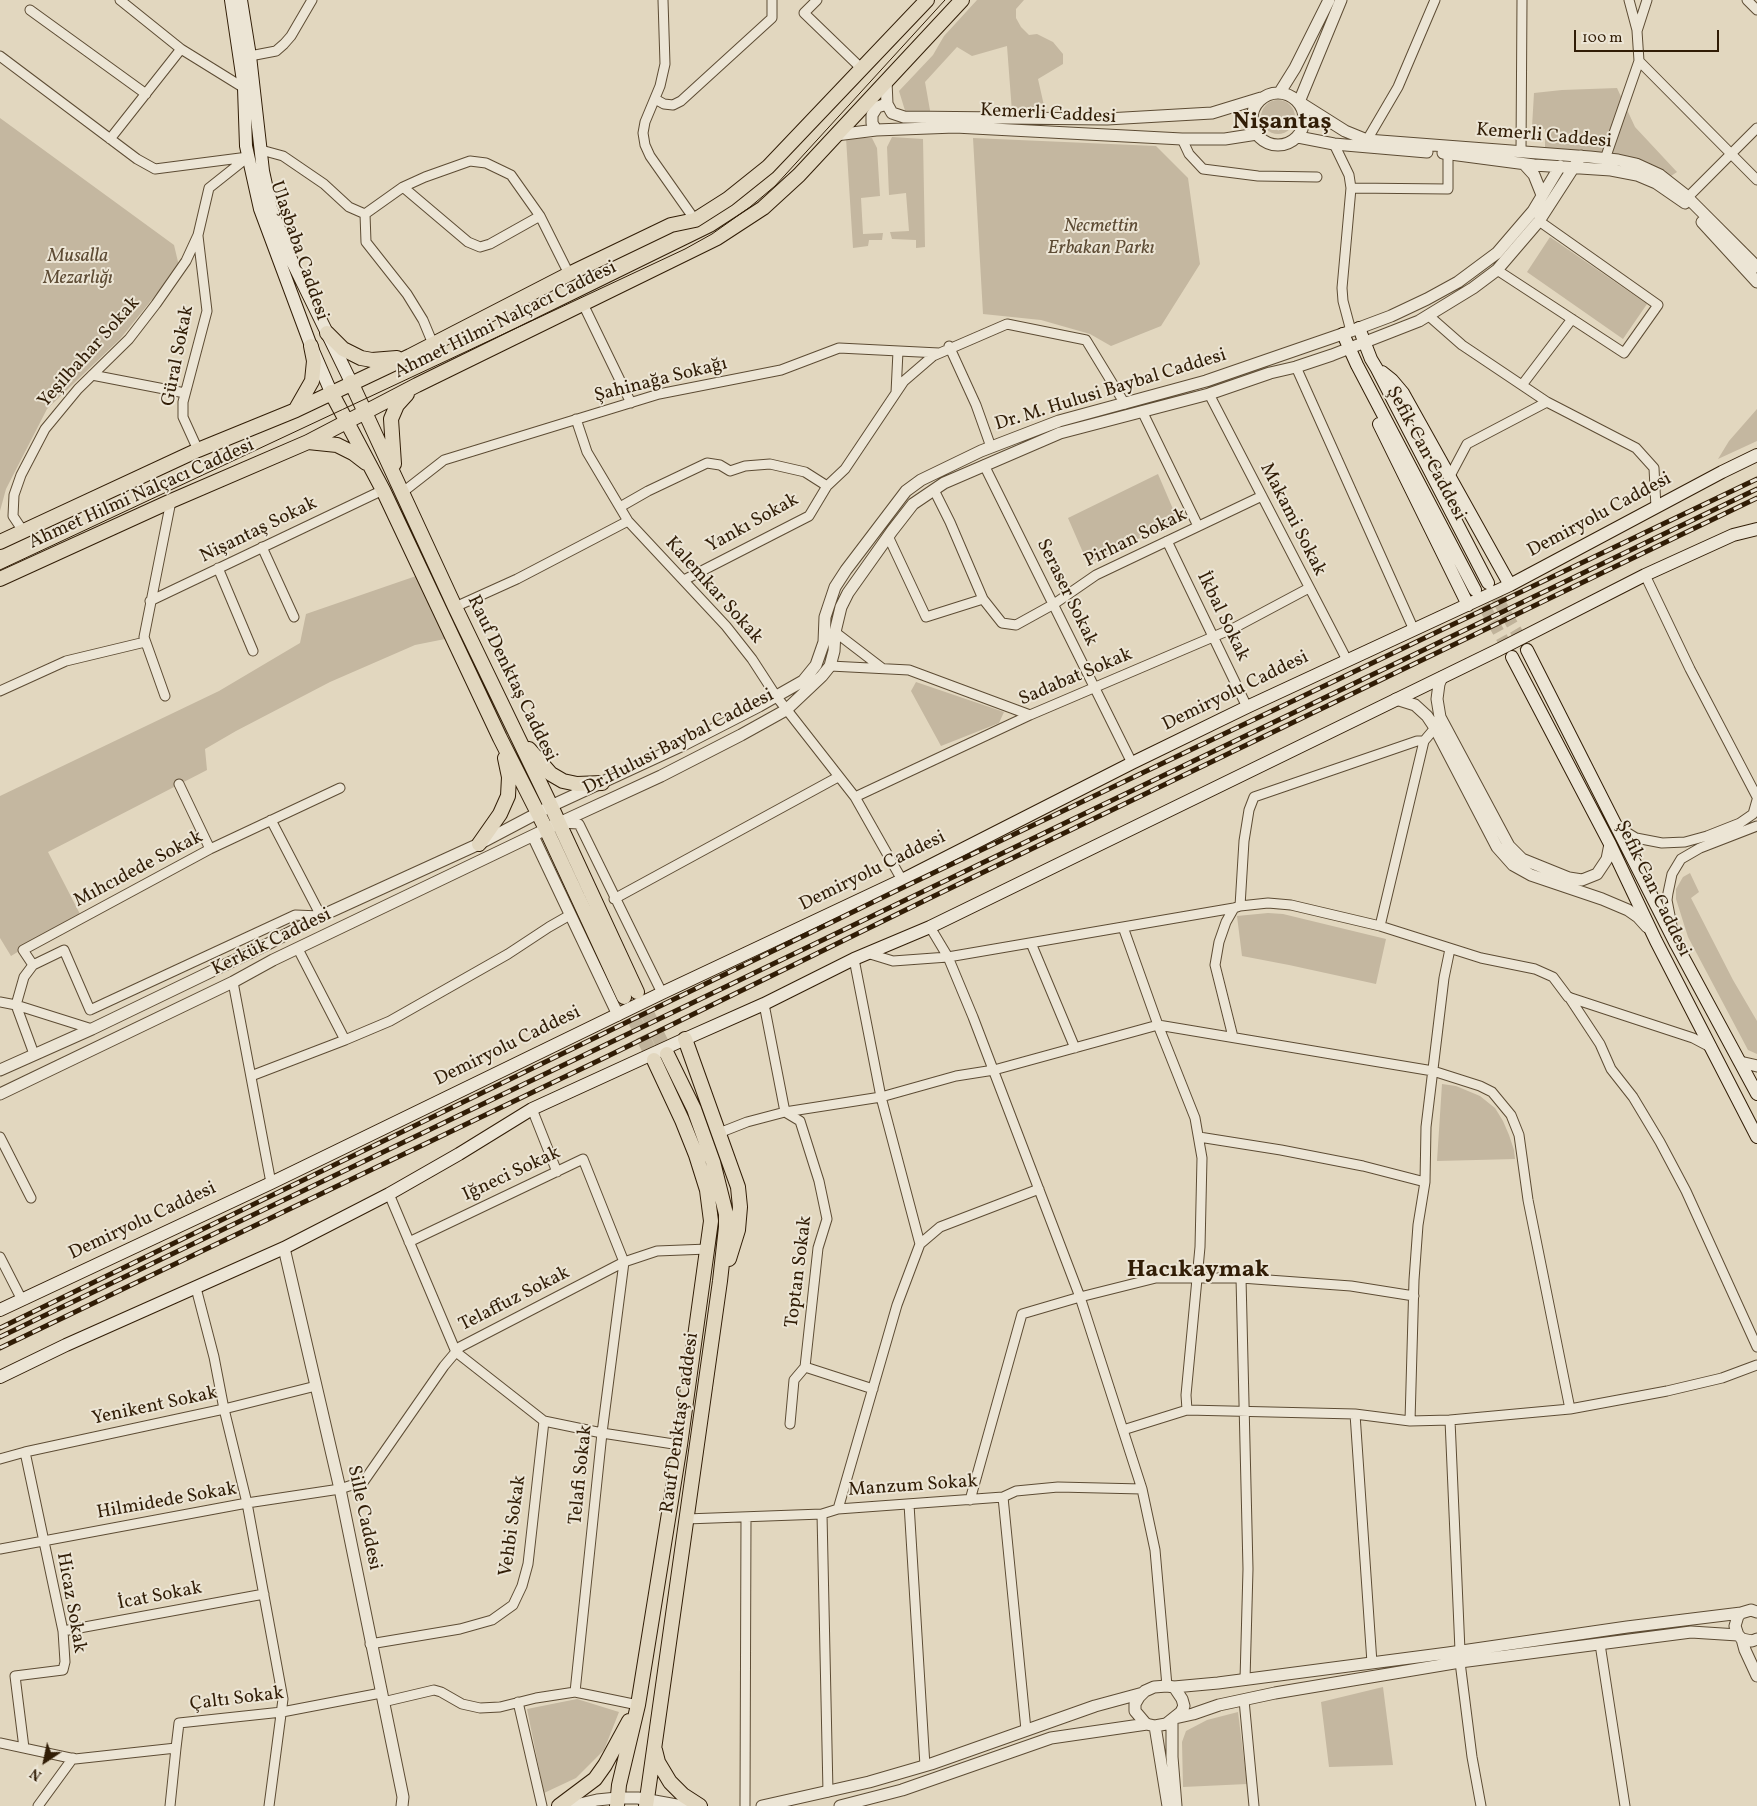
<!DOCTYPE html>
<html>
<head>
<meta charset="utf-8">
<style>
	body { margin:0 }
	#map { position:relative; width:1757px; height:1806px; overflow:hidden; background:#e2d7bf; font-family:Vollkorn,serif }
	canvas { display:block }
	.north { position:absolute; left:20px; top:1736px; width:50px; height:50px; -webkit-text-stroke:4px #ece5d5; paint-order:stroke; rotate:214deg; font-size:14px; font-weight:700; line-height:20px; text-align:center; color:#311d06 }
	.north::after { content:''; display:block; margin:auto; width:18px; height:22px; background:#311d06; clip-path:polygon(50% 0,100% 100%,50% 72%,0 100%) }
	.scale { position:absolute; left:1574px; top:30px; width:145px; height:22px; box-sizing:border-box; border:2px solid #311d06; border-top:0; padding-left:6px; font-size:15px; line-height:18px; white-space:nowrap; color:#311d06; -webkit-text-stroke:4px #ece5d5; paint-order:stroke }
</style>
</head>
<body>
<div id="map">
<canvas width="1757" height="1806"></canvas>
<div class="north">N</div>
<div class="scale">100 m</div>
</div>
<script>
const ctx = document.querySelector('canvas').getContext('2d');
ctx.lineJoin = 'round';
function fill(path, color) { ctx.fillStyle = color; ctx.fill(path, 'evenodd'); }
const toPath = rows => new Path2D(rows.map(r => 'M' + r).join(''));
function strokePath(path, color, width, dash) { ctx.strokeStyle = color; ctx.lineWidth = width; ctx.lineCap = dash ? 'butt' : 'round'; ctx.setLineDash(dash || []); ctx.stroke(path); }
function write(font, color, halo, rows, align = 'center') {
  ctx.font = font + ' Vollkorn,serif'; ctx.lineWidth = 4; ctx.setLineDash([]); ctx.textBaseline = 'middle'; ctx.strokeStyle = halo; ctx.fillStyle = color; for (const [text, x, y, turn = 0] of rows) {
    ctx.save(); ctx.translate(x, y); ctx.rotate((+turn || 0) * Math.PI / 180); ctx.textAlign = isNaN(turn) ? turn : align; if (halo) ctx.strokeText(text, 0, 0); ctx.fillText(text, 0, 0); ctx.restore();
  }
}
fill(toPath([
	[977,0,1024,0,1016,9,1016,18,1021,27,1029,35,1037,34,1053,42,1063,54,1063,64,1038,79,1045,110,1012,112,1007,46,972,56,957,47,925,82,931,116,907,117,899,91,933,55,944,36],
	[1617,88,1635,127,1677,172,1671,176,1617,155,1545,148,1545,129,1532,127,1534,93,1562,90],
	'1261 117a17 17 0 1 1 34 0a17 17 0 1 1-34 0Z',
	[0,118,174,245,179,266,120,339,47,409,6,489,0,511],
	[892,137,923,139,925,247,916,248,916,240,892,239,890,232,909,231,906,193,889,195,887,147],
	[846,138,872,138,877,148,880,196,861,198,863,234,883,233,882,240,869,240,868,246,853,248],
	[973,138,1156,146,1188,178,1200,264,1161,326,1111,346,1090,334,1041,320,983,314],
	[1550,237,1647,304,1623,339,1527,272],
	[1757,409,1757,441,1718,459,1729,441],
	[1158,474,1179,523,1171,528,1148,534,1088,564,1068,518],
	[419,575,445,639,415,645,330,682,236,731,205,749,207,770,48,852,80,914,11,956,0,938,0,796,219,691,300,643,306,614],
	[916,682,1004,712,999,723,941,746,911,691],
	[1690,873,1699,892,1691,898,1733,980,1757,1021,1757,1054,1748,1050,1688,937,1676,899,1676,889,1683,877],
	[1268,913,1283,914,1386,939,1376,984,1289,965,1242,956,1237,916],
	[1442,1084,1456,1086,1480,1096,1495,1108,1503,1121,1509,1135,1514,1150,1515,1159,1437,1161],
	[1383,1687,1393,1765,1329,1767,1321,1702],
	[577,1699,619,1712,604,1750,576,1778,544,1793,527,1709],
	[1238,1712,1247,1784,1183,1787,1182,1742,1186,1731,1207,1720]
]), '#c4b7a0');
strokePath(toPath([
	[1488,583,1526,648],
	[1475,590,1512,656]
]), '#bfb29a', 12, [12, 6]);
strokePath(toPath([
	[637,992,667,1054],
	[624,998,654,1060]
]), '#bfb29a', 14, [14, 7]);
const minor = toPath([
	[663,0,665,64,660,86,645,122,643,133,645,145,650,156,695,220],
	[817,0,804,13,862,69],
	[1629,0,1637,30],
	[1747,0,1757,10],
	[30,10,146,94],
	[181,49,244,88],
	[0,56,137,159,155,169,248,157],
	[250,56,276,51,284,44,291,36,312,0],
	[1639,61,1757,180],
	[655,99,664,104,673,105,681,101,772,18,772,0],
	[110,139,181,49,120,0],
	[1182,139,1189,154,1203,169,1258,176,1317,177],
	[1367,140,1398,87,1435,0],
	[1334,144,1349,175,1351,188,1342,288,1343,301,1351,331],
	[261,150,283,156,324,184,349,207,365,214],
	[1521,152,1522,0],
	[1605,159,1639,61,1637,31,1647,0],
	[403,187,468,242,480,247,490,244,540,216],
	[1351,188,1448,189,1448,154],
	[1688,197,1757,128],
	[365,214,403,187,425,177,470,161,486,163,511,175,540,216,569,274],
	[365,214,366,242,407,294,423,320,433,344],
	[198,236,207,311,183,402,183,417,198,450],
	[1497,270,1624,353,1658,305,1539,221],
	[583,304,631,403],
	[1429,316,1462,345,1547,402],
	[949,346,976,405,991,447],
	[1296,367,1414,630],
	[92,375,185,393],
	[1522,385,1572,319],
	[896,393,898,351],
	[1209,394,1347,660],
	[1142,411,1198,526],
	[576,419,587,452,628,521,726,626,752,659,776,696,855,797,902,880],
	[984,465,1132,763],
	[1450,476,1467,444,1547,402,1636,448,1654,468,1656,508],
	[403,492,444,460,659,394,781,370,839,348,939,353],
	[620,507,648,491,707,463,720,465,730,471,745,466,770,464,805,472,827,486],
	[18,533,21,528,13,516,14,495,21,475,45,429,78,389,129,339,156,304,186,261,198,235,209,188,248,157],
	[888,536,926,617,983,599,950,522,934,490],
	[1167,541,1247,707],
	[262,547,294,617],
	[218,568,253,651],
	[1645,575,1690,669,1757,797],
	[684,580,809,516,827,486,845,469,904,381,933,356,1007,324,1086,340,1125,404],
	[983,599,1002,623,1016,625,1054,604,1096,575,1262,496],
	[150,601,383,490],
	[455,607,517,579,628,521],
	[835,632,882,668],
	[830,666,909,670,1030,715],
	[0,691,66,661,145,642],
	[165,696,144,637,171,501],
	[179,784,210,849],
	[855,797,1030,715,1234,628,1309,588],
	[559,823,579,824,662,993],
	[1618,827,1636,838,1662,843,1685,842,1707,836,1740,823,1753,814,1757,800],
	[614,899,838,777],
	[1240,906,1244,841,1249,810,1254,797,1417,741,1424,741],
	[1380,926,1424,741,1435,728],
	[930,927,948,957,973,1017,1080,1297,1142,1489,1155,1550,1167,1686],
	[1123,927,1158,1025,1195,1118,1202,1158,1200,1247,1186,1395,1187,1410],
	[1673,931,1667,900,1668,893,1672,874,1681,859,1700,848,1757,826],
	[1031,943,1075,1048],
	[298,949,345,1040],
	[867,953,893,961,948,957,1234,908,1240,906,1268,903,1291,905,1380,926,1481,958,1535,969,1553,977,1568,997,1693,1038,1710,1047],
	[854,959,881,1097,920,1244],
	[33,965,23,950,210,849,340,788],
	[233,982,271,1183],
	[1569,997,1600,1044,1611,1069,1633,1097,1660,1142,1686,1191,1757,1347],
	[0,1002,16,1005,92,1029],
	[764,1004,785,1112,800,1121,819,1181,827,1219,818,1248,805,1367,794,1380,790,1424],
	[1233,1037,1215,965,1219,942,1226,922,1234,908],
	[34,1054,16,1005,24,977,33,965,64,950,90,1010,295,915,321,916,271,820],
	[251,1076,345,1040,390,1021,508,954,549,927,570,915],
	[532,1109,557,1172],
	[719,1133,747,1122,785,1112,881,1097,956,1076,994,1070,1158,1025,1433,1071,1480,1086,1492,1092,1511,1115,1519,1135,1528,1200,1570,1409],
	[0,1137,31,1198],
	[1199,1137,1281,1150,1363,1166,1425,1182],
	[389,1194,456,1352,544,1421,602,1433,680,1445],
	[409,1242,583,1159,624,1262,602,1433,575,1692],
	[0,1257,22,1300],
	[1241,1278,1248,1569,1245,1680],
	[196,1288,214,1357,224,1409,247,1503,283,1699,269,1806],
	[805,1367,873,1389],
	[1355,1414,1372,1663],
	[1410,1421,1414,1280,1418,1225,1425,1182,1426,1127,1444,978,1450,949],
	[1123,1430,1187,1410,1355,1414,1410,1421,1450,1420],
	[0,1459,25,1452,224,1409,316,1386],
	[1003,1497,1026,1730],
	[970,1500,1022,1314,1080,1297,1156,1278,1241,1278,1351,1286,1414,1296],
	[909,1504,925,1766],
	[838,1509,897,1305,920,1244,940,1227,1039,1189],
	[822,1514,828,1792],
	[686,1519,822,1514,838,1509,1003,1497,1016,1491,1058,1487,1142,1489],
	[0,1549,247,1503,340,1489,364,1481,444,1366,460,1347,624,1262,657,1251,708,1249],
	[63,1631,264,1594],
	[370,1644,460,1629,492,1620,513,1605,522,1586,528,1564,544,1421],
	[1600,1644,1625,1806],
	[1460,1651,1450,1420,1570,1409,1667,1391,1722,1378,1757,1365],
	[1460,1662,1472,1757,1481,1806],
	[1244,1700,1254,1806],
	[383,1702,434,1690,441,1692,462,1704,480,1708,500,1707,536,1698,575,1692,638,1705],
	[518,1702,542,1806],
	[0,1743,75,1759,176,1748,179,1723,282,1712,381,1693],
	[24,1748,15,1676,63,1670,65,1662,63,1631,25,1452],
	[38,1806,73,1758],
	[170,1806,176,1748],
	[745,1806,746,1517]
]);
const tertiary = toPath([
	[886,81,887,104,892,113,904,117,1107,119,1212,113,1261,98],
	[1280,92,1295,68,1329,0],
	'1252 119a26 26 0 1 1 52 0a26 26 0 1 1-52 0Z',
	[1299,102,1345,131,1367,140,1590,157,1618,160,1636,164,1660,175,1683,193,1757,267],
	[1299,102,1341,0],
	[876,130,872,123,872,115,877,107,887,104],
	[836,135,876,130,955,127,1182,139,1225,139,1257,134],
	[1298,137,1334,144,1427,152],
	[1443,153,1534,165,1611,170,1637,175,1656,183,1685,203],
	[1524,164,1534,175,1542,195],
	[1702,222,1757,282],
	[1442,677,1439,684,1437,699,1440,717,1509,846,1522,859,1569,878,1582,880,1597,874,1607,859,1610,844],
	[1396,699,1415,705,1427,716,1435,728,1497,847,1513,865,1531,875,1602,899,1628,910,1638,917,1647,927],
	[533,836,618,1015],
	[1740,1062,1757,1066],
	[0,1070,92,1029,264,946,321,916,479,844,551,806,685,744,759,706,803,681,816,665,824,642,825,617,835,587,846,570,906,491,921,480,981,451,1059,421,1206,381,1351,331,1391,316,1427,299,1458,282,1497,253,1533,211,1560,166],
	[0,1094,233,982,273,960,559,823,661,776,741,735,786,710,822,676,830,666,834,651,835,632,841,607,848,593,892,531,913,504,944,483,1060,433,1209,394,1270,373,1296,367,1332,355,1419,321,1473,288,1497,270,1539,221,1581,156],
	[284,1248,340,1489,403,1797,402,1806],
	[1757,1612,1751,1610,1741,1613,1738,1616,1735,1626,1738,1635,1742,1639,1752,1641,1757,1639],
	[1742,1639,1745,1650,1757,1676],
	[1167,1686,1174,1687,1182,1699,1184,1706,1181,1712,1166,1724,1155,1726,1146,1724,1135,1711,1135,1704,1139,1697,1145,1691,1154,1687,1167,1686],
	[1174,1687,1218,1683,1448,1653,1627,1627,1741,1613],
	[1175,1718,1193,1714,1219,1705,1275,1693,1460,1662,1691,1632,1738,1635],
	[1172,1720,1172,1757,1176,1806],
	[1155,1726,1168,1806],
	[571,1806,597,1800,617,1798,638,1798,682,1806],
	[762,1806,869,1782,931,1764,1095,1706,1143,1693],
	[840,1806,902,1790,1051,1738,1147,1724]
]);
const secondary = toPath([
	[231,0,244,88,246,146,260,209,311,346,331,392],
	[241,0,250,56,263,171,271,208,291,259,351,382],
	[1359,328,1371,359,1377,369,1488,583],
	[1343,334,1357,365,1475,590],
	[1382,372,1392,380,1403,393,1510,585],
	[1379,424,1468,605],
	[1527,650,1676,944,1757,1094],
	[1512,657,1610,844,1656,941,1757,1137],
	[0,1310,271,1183,662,993,902,880,1132,763,1247,707,1510,585,1722,472,1757,455],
	[0,1377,66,1345,284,1248,389,1194,459,1154,532,1109,685,1039,764,1004,854,959,930,927,1498,650,1645,575,1733,535,1757,529]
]);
const primary = toPath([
	[327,333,343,349,361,358,372,360,397,358],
	[351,382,455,607,551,806,637,992],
	[331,392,383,490,500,738,546,829,624,997],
	[296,409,312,381,314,361,311,346],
	[308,442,337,445,353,453,366,463],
	[394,464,391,419,397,405,407,394],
	[0,542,198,450,296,410,410,356,569,274,671,225,695,220,728,199,768,167,927,0],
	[0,579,171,501,308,442,417,385,717,238,763,208,799,175,962,0],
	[529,749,551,774,563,781,577,784,602,783],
	[479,844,500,814,508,796,509,777,505,758],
	[685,1039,738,1187,740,1207,738,1230,729,1259],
	[655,1750,658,1762,670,1782,683,1795,700,1806],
	[559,1806,595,1779,605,1765,629,1721],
	[617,1806,619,1785,638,1705,680,1445,711,1221,707,1190,696,1155,682,1120,654,1060],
	[646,1806,720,1281,726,1227,726,1214,713,1162,694,1109,667,1054]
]);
strokePath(minor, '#5d4c34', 11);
strokePath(tertiary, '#5d4c34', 13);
strokePath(secondary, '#311d06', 14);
strokePath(primary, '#311d06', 16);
strokePath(minor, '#ece5d5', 9);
strokePath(tertiary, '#ece5d5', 11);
strokePath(secondary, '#ece5d5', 12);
strokePath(primary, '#e2d7bf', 14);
strokePath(toPath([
	[0,570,685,249,712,234,750,207,775,186,945,0]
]), '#311d06', 1);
const rail = toPath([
	[0,1328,908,885,1757,479],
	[0,1337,1757,489],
	[0,1348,606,1057,930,898,1757,498]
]);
strokePath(rail, '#311d06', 5);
strokePath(rail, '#ece5d5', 3, [9]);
write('19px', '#311d06', '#ece5d5', [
	["Kemerli Caddesi",1048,115,3],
	["Kemerli Caddesi",1544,137,5],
	["Ulaşbaba Caddesi",298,251,71],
	["Ahmet Hilmi Nalçacı Caddesi",506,321,-26],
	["Yeşilbahar Sokak",90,353,-48],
	["Güral Sokak",179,356,-79],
	["Şahinağa Sokağı",661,381,-14],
	["Dr. M. Hulusi Baybal Caddesi",1111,391,-17],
	["Şefik Can Caddesi",1425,454,62],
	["Ahmet Hilmi Nalçacı Caddesi",142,495,-24],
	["Demiryolu Caddesi",1600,516,-28],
	["Makami Sokak",1292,520,63],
	["Yankı Sokak",753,524,-29],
	["Nişantaş Sokak",259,531,-26],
	["Pirhan Sokak",1136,539,-26],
	["Kalemkar Sokak",713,591,48],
	["Seraser Sokak",1066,593,64],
	["İkbal Sokak",1222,617,64],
	["Sadabat Sokak",1076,678,-23],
	["Rauf Denktaş Caddesi",511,679,64],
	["Demiryolu Caddesi",1236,692,-26],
	["Dr.Hulusi Baybal Caddesi",679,743,-27],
	["Mıhcıdede Sokak",139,870,-28],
	["Demiryolu Caddesi",873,872,-26],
	["Şefik Can Caddesi",1652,889,64],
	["Kerkük Caddesi",272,943,-26],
	["Demiryolu Caddesi",508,1047,-26],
	["Iğneci Sokak",512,1175,-25],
	["Demiryolu Caddesi",143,1222,-25],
	["Toptan Sokak",800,1272,-83],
	["Telaffuz Sokak",515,1300,-27],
	["Yenikent Sokak",155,1407,-12],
	["Rauf Denktaş Caddesi",681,1423,-82],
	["Telafi Sokak",582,1475,-84],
	["Manzum Sokak",913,1487,-4],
	["Hilmidede Sokak",167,1502,-10],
	["Sille Caddesi",363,1518,78],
	["Vehbi Sokak",514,1526,-82],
	["İcat Sokak",160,1597,-11],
	["Hicaz Sokak",70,1603,80],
	["Çaltı Sokak",237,1700,-7]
]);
write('italic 19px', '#5d4b34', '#ece5d5', [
	["Necmettin",1101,228],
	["Erbakan Parkı",1101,250],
	["Musalla",78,258],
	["Mezarlığı",78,280]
]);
write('bold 24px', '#311d06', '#ece5d5', [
	["Nişantaş",1282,124],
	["Hacıkaymak",1198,1272]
]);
</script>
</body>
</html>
